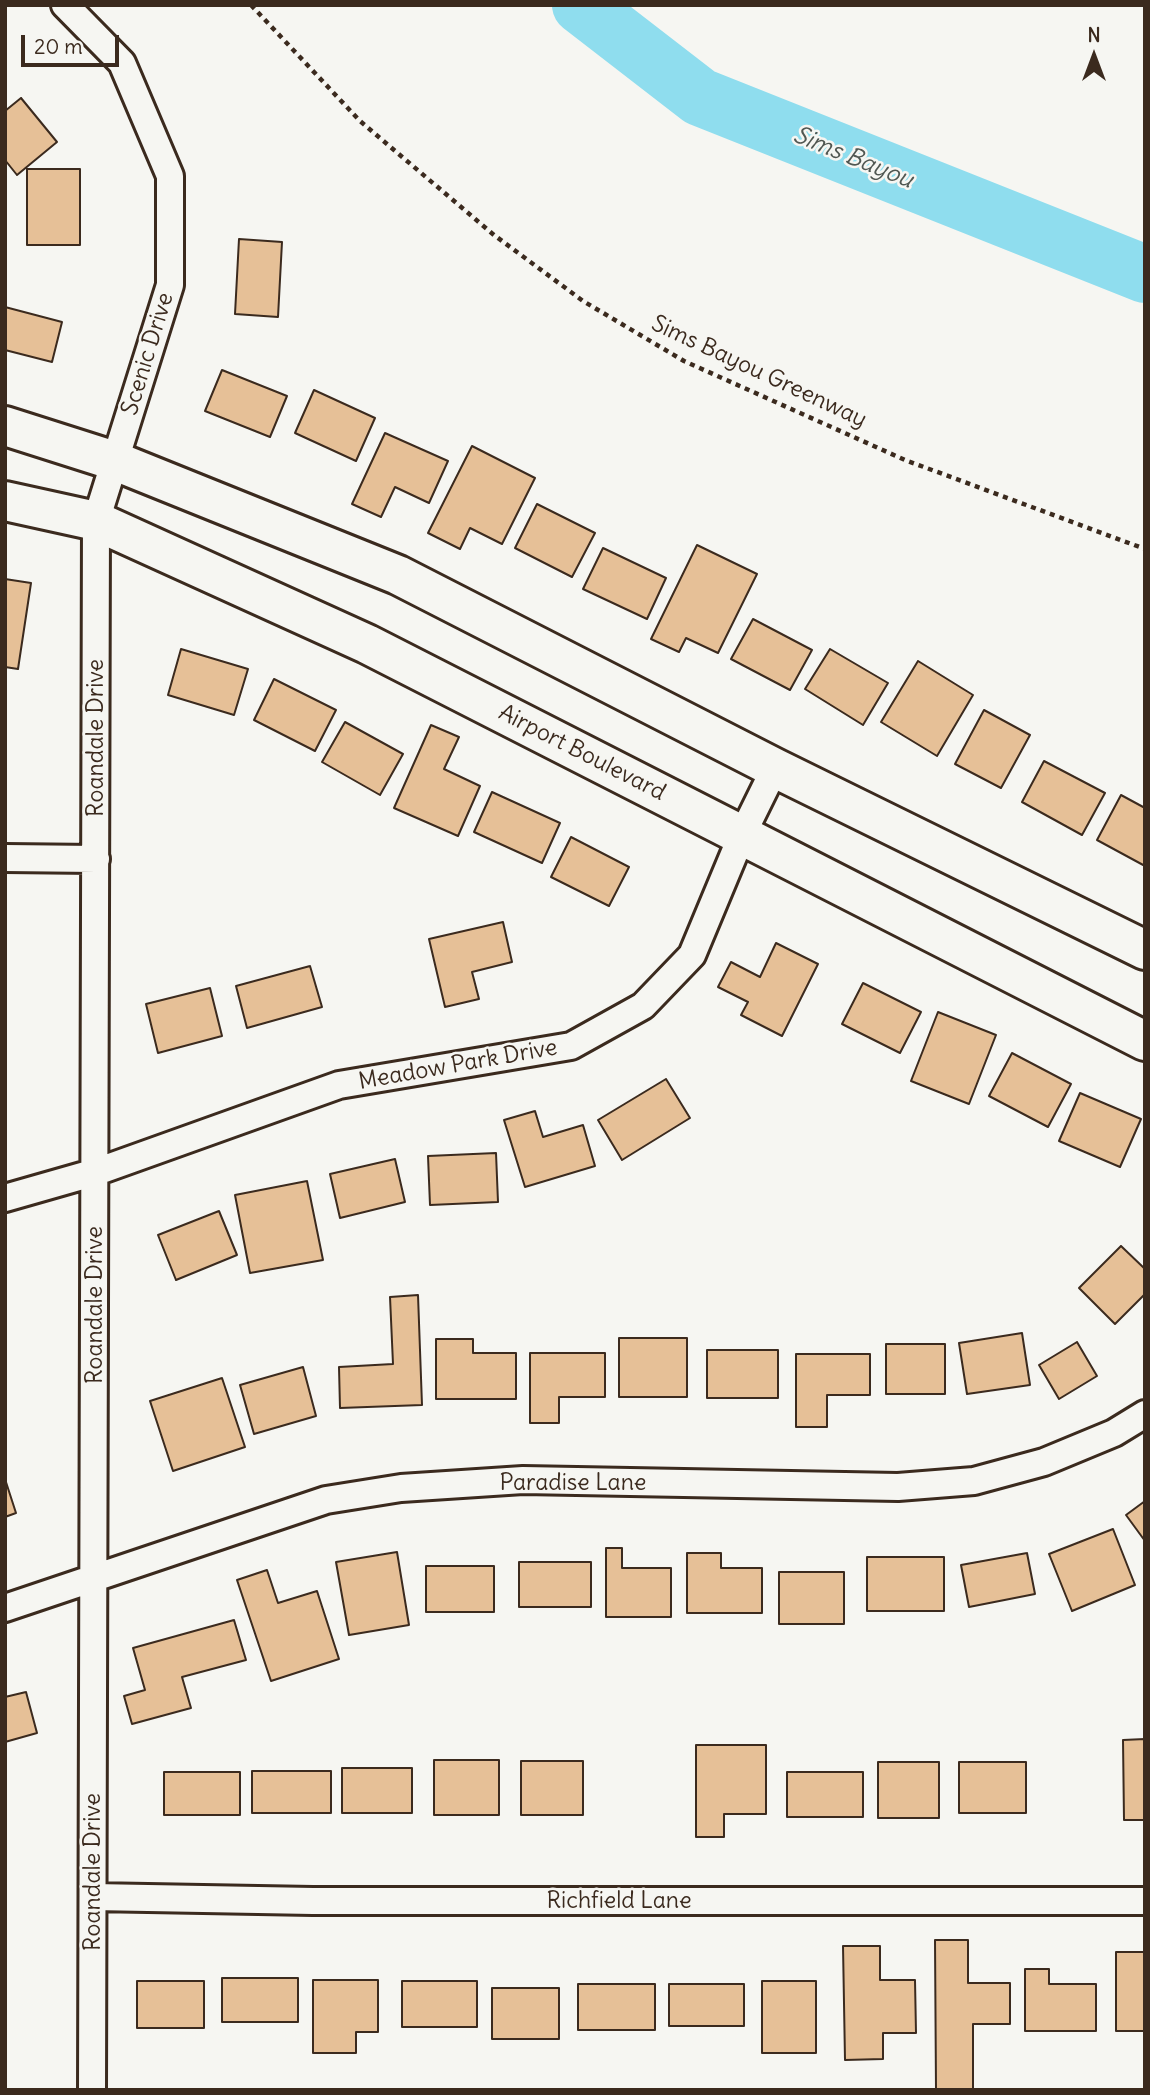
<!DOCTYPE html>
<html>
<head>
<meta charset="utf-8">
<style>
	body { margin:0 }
	#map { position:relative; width:1150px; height:2095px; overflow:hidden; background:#f6f6f2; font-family:Delius,sans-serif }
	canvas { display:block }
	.frame { position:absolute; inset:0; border:7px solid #3b2a1e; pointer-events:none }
	.north { position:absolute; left:1059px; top:21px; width:70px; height:70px; -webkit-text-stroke:5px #f6f6f2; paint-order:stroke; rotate:0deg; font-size:19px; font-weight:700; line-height:28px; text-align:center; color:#3b2a1e }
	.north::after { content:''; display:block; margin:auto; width:24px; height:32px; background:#3b2a1e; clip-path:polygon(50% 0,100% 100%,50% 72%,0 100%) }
	.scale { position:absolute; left:21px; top:35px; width:98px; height:32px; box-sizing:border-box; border:4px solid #3b2a1e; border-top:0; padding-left:9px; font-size:21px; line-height:24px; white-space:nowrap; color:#3b2a1e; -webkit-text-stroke:5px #f6f6f2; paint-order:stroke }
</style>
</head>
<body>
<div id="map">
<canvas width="1150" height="2095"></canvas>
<div class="frame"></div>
<div class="north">N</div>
<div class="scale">20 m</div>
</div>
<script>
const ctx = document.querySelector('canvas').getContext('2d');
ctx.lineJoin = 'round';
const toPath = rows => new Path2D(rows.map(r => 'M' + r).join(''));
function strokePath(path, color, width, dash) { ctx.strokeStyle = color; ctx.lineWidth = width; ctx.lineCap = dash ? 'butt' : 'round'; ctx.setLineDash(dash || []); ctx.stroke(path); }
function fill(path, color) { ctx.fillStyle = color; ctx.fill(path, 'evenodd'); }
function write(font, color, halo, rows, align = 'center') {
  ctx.font = font + ' Delius,sans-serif'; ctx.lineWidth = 5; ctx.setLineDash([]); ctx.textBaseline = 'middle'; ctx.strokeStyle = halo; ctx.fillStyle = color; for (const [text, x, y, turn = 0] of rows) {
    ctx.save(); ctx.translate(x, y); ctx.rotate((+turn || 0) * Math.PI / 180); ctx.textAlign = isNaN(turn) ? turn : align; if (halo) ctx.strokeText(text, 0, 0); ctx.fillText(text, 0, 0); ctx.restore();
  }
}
strokePath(toPath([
	[581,5,700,97,1145,274]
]), '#8fddee', 58);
const building = toPath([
	[21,98,57,142,17,175,5,160,5,111,21,98],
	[27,169,80,169,80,245,27,245,27,169],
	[239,239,282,242,278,317,235,314,239,239],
	[5,307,62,322,52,362,5,350,5,307],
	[222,370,287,396,270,437,205,411,222,370],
	[314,390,375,418,356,461,295,433,314,390],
	[385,433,448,461,429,503,395,487,381,517,352,504,385,433],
	[472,446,535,478,502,544,470,528,460,549,428,533,472,446],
	[537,504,595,533,572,577,515,548,537,504],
	[697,545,757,574,718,653,686,638,679,652,651,639,697,545],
	[603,548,666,578,647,619,583,589,603,548],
	[5,579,31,583,18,669,5,667,5,579],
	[753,619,812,650,790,690,731,659,753,619],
	[181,649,248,669,234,715,168,695,181,649],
	[830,649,888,683,863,725,805,689,830,649],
	[918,661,973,695,937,756,881,722,918,661],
	[274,679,336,710,315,751,254,720,274,679],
	[984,710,1030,735,1001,788,955,764,984,710],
	[345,722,403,754,380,795,322,762,345,722],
	[431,725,459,737,444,769,480,786,458,836,394,808,431,725],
	[1044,761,1105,793,1082,835,1022,802,1044,761],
	[492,792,560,823,542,863,474,832,492,792],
	[1121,795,1145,808,1145,866,1097,840,1121,795],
	[571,837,629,867,609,906,551,877,571,837],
	[503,922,512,962,472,972,479,999,445,1007,429,939,503,922],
	[776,943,818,964,782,1036,741,1015,748,1002,718,987,731,962,760,977,776,943],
	[310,966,322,1007,247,1028,236,986,310,966],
	[863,983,921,1012,900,1053,842,1024,863,983],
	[210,988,222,1036,158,1053,146,1004,210,988],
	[938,1012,996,1035,969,1104,911,1081,938,1012],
	[1012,1053,1071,1084,1048,1127,989,1096,1012,1053],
	[666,1079,690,1118,622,1160,598,1120,666,1079],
	[1080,1093,1141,1119,1120,1167,1059,1141,1080,1093],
	[535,1111,543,1137,583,1125,595,1166,525,1187,504,1120,535,1111],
	[496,1153,498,1202,430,1205,428,1156,496,1153],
	[395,1159,405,1202,340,1218,330,1174,395,1159],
	[307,1181,323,1260,250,1273,235,1195,307,1181],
	[219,1211,237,1255,176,1280,158,1235,219,1211],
	[1121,1246,1145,1269,1145,1294,1115,1324,1079,1288,1121,1246],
	[418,1295,422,1405,340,1408,339,1367,393,1364,390,1297,418,1295],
	[1022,1333,1030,1385,967,1394,959,1343,1022,1333],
	[619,1338,687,1338,687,1397,619,1397,619,1338],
	[436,1339,473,1339,473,1353,516,1353,516,1399,436,1399,436,1339],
	[1077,1342,1097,1376,1059,1399,1039,1365,1077,1342],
	[886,1344,945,1344,945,1394,886,1394,886,1344],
	[707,1350,778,1350,778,1398,707,1398,707,1350],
	[530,1353,605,1353,605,1397,559,1397,559,1423,530,1423,530,1353],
	[796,1354,870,1354,870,1395,827,1395,827,1427,796,1427,796,1354],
	[303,1367,316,1416,254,1434,240,1385,303,1367],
	[222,1378,245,1447,173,1471,150,1401,222,1378],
	[5,1479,16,1513,5,1517,5,1479],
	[1145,1501,1145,1541,1126,1515,1145,1501],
	[1113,1529,1135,1585,1072,1611,1049,1554,1113,1529],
	[606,1548,622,1548,622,1568,671,1568,671,1617,606,1617,606,1548],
	[397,1552,409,1625,349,1635,336,1562,397,1552],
	[687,1553,721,1553,721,1568,762,1568,762,1613,687,1613,687,1553],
	[1027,1553,1035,1594,969,1607,961,1565,1027,1553],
	[867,1557,944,1557,944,1611,867,1611,867,1557],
	[519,1562,591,1562,591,1607,519,1607,519,1562],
	[426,1566,494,1566,494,1612,426,1612,426,1566],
	[267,1570,278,1603,317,1591,339,1659,271,1681,237,1580,267,1570],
	[779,1572,844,1572,844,1624,779,1624,779,1572],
	[234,1620,246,1660,182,1677,191,1708,132,1724,124,1696,145,1690,133,1648,234,1620],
	[26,1692,37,1733,5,1742,5,1697,26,1692],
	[1145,1739,1145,1820,1124,1820,1123,1740,1145,1739],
	[696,1745,766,1745,766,1814,724,1814,724,1837,696,1837,696,1745],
	[434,1760,499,1760,499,1815,434,1815,434,1760],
	[521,1761,583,1761,583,1815,521,1815,521,1761],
	[878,1762,939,1762,939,1818,878,1818,878,1762],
	[959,1762,1026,1762,1026,1813,959,1813,959,1762],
	[342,1768,412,1768,412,1813,342,1813,342,1768],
	[252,1771,331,1771,331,1813,252,1813,252,1771],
	[164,1772,240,1772,240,1815,164,1815,164,1772],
	[787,1772,863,1772,863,1817,787,1817,787,1772],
	[935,1940,968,1940,968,1983,1010,1983,1010,2024,973,2024,973,2090,936,2090,935,1940],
	[843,1946,880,1946,880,1980,915,1980,916,2033,883,2033,883,2059,845,2060,843,1946],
	[1116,1952,1145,1952,1145,2031,1116,2031,1116,1952],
	[1025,1969,1049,1969,1049,1984,1096,1984,1096,2031,1025,2031,1025,1969],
	[222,1978,298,1978,298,2022,222,2022,222,1978],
	[313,1980,378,1980,378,2032,356,2032,356,2053,313,2053,313,1980],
	[137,1981,204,1981,204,2028,137,2028,137,1981],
	[402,1981,477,1981,477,2027,402,2027,402,1981],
	[762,1981,816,1981,816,2053,762,2053,762,1981],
	[578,1984,655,1984,655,2030,578,2030,578,1984],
	[669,1984,744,1984,744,2026,669,2026,669,1984],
	[492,1988,559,1988,559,2039,492,2039,492,1988]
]);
fill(building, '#e6c097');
strokePath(building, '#3b2a1e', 2);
const street = toPath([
	[65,5,122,63,170,176,170,285,96,521,92,2090],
	[5,858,96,859],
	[5,1198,96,1172,339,1085,571,1046,643,1006,692,955,742,835,775,768],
	[5,1608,326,1500,401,1488,523,1480,898,1487,974,1481,1044,1462,1114,1433,1145,1414],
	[93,1897,313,1901,1145,1901]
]);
const primary = toPath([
	[5,426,115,461,398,575,775,768,1145,950],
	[5,501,96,521,367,644,1145,1041]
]);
strokePath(street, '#3b2a1e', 32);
strokePath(primary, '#3b2a1e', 44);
strokePath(toPath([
	[251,5,360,121,494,235,583,301,684,361,905,460,1145,549]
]), '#3b2a1e', 4.5, [5, 5]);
strokePath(street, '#f6f6f2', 26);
strokePath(primary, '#f6f6f2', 38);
write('23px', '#3b2a1e', '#f6f6f2', [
	["Scenic Drive",148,354,-73],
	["Sims Bayou Greenway",759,372,25],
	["Roandale Drive",96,738,-90],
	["Airport Boulevard",582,753,27],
	["Meadow Park Drive",458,1065,-10],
	["Roandale Drive",95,1305,-90],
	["Paradise Lane",573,1483],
	["Roandale Drive",93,1872,-90],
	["Richfield Lane",619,1901]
]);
write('italic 24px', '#505752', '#f6f6f2', [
	["Sims Bayou",853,158,22]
]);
</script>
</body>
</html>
